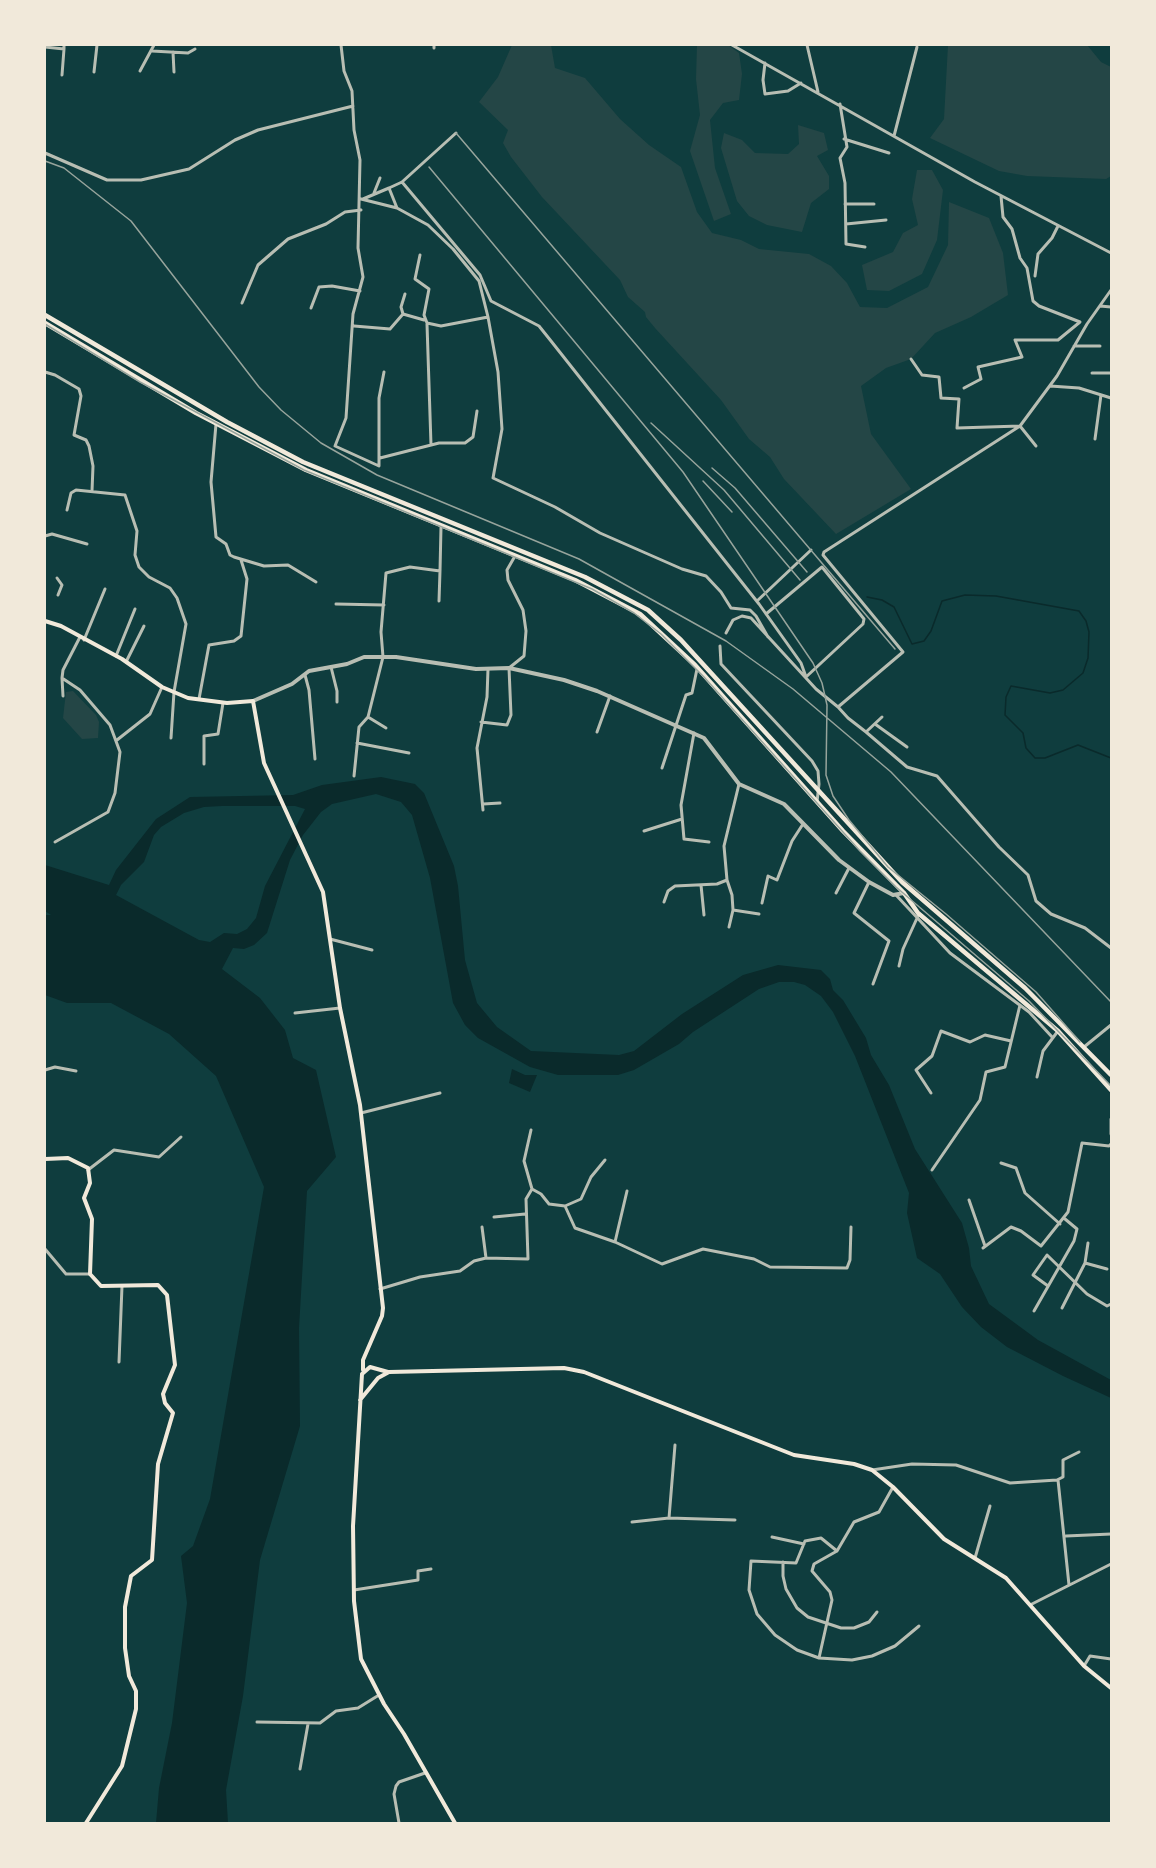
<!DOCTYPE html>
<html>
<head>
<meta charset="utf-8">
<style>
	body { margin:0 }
	#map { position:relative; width:1156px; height:1868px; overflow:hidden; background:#0f3d3e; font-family:Lato,sans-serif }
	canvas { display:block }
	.frame { position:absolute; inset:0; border:46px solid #f1e9da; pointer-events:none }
</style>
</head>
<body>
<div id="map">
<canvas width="1156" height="1868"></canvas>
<div class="frame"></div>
</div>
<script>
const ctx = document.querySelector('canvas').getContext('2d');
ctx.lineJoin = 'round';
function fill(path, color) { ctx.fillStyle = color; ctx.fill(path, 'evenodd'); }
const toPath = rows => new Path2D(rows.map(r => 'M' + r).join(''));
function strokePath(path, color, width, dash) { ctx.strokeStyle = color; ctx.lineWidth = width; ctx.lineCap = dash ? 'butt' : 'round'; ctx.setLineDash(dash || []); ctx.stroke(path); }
fill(toPath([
	[512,45,551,45,555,68,585,78,620,119,649,145,681,167,697,212,712,233,741,240,759,249,809,254,831,266,847,283,860,307,887,308,928,287,948,245,949,202,989,218,1003,253,1008,295,971,317,935,333,911,359,886,368,861,386,871,434,911,489,836,534,784,479,770,457,749,439,721,400,655,328,646,317,645,312,628,297,620,280,542,197,511,157,503,143,508,130,479,102,498,77],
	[697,45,728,45,739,53,742,74,739,100,723,103,710,120,715,168,731,214,714,221,690,151,700,115,696,79],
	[948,45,1087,45,1101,62,1111,67,1111,176,1106,179,1027,176,999,171,930,138,944,119],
	[798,125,824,133,828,150,817,156,829,176,829,189,811,203,802,232,767,225,749,216,737,201,721,148,724,133,742,140,755,153,788,154,799,144],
	[917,170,932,170,943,190,937,240,922,274,889,291,867,290,862,265,893,252,903,233,918,225,912,199],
	[73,691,96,715,99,722,98,738,82,739,63,718,66,692]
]), '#244646');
fill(toPath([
	[381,777,415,784,424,793,454,866,458,886,465,960,477,1003,497,1027,531,1051,619,1055,634,1051,682,1014,743,975,778,965,821,970,830,979,833,990,843,1000,866,1038,871,1055,889,1085,915,1149,962,1223,969,1248,971,1266,989,1304,1038,1340,1111,1380,1111,1398,1063,1376,1007,1347,981,1327,962,1307,940,1274,917,1258,907,1213,909,1193,855,1056,833,1012,821,996,805,985,794,982,779,982,759,989,693,1032,679,1044,634,1070,618,1075,558,1075,530,1067,478,1038,465,1025,453,1003,430,878,412,815,401,802,376,794,332,804,321,812,303,835,290,860,267,933,254,945,244,949,233,948,222,969,260,998,285,1030,293,1058,316,1070,336,1157,307,1191,299,1328,300,1426,260,1560,243,1696,226,1790,228,1823,156,1823,159,1788,172,1723,187,1603,181,1556,193,1546,210,1499,264,1187,216,1076,169,1034,111,1003,67,1003,45,995,45,915,51,915,45,911,45,865,109,885,116,870,156,819,190,797,293,795,322,785],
	[222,806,295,806,305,809,265,886,256,918,247,929,237,934,224,933,210,942,199,940,116,895,121,885,144,862,154,835,161,827,184,813,204,807],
	[512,1069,525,1075,537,1075,530,1092,509,1083]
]), '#0a2a2b');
strokePath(toPath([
	[867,597,882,600,894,607,912,644,924,641,931,631,942,601,965,595,996,596,1079,611,1086,621,1089,632,1088,658,1083,673,1063,690,1050,693,1011,686,1006,697,1005,715,1023,733,1026,748,1035,758,1045,758,1078,745,1111,758]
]), '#0a2a2b', 1.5);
strokePath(toPath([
	[341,45,344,71,352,91,354,130,360,160,358,248,363,277,353,314,346,418,335,446,379,466,379,398,384,372],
	[434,45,434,48],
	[732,45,975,182,1111,253],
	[807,45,818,92],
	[45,47,64,49,64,45],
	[152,51,188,53,195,49],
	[173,52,174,72],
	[765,63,763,80,765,94,788,91,801,83],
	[140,71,154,45],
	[94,72,97,45],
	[62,75,64,49],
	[840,104,847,147,840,158,845,183,846,244,865,247],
	[894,136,917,47],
	[844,139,889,153],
	[45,153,107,180,141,180,189,169,235,140,258,130,353,106],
	[402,182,480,275,491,301,539,326,551,341,759,604,801,663,806,677,863,624,864,619,822,567,766,614],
	[389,188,402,182,456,133],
	[374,193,380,178],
	[361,199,397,208,428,225,453,249,479,281,488,317],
	[363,199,389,188,397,208],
	[845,204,874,204],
	[846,224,886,220],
	[420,255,415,279,429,289,424,315,427,323,441,326,488,317,498,372,502,429,493,478,555,507,600,533,682,569,706,576,721,592,731,608,750,610,756,616,768,637],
	[1035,276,1038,254,1052,238,1058,226],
	[242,303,258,265,288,239,326,224,345,212,361,210],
	[1100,306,1111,307],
	[311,308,319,287,332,286,360,291],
	[403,314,401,307,405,294],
	[427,324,431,445],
	[354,326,390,329,403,314,424,320],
	[1074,346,1100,346],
	[911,359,922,375,939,377,941,398,959,399,957,428,1020,426,1036,446],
	[45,372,55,375,79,389,81,396,74,435,86,440,89,446,93,466,92,491],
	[1092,373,1111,373],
	[1050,386,1079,388,1111,398],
	[964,388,981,379,978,367,1022,357,1015,340,1058,340,1080,322,1039,306,1033,301,1027,268,1020,258,1012,229,1003,217,1001,196],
	[216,424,211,482,216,537,226,544,230,555,234,557,264,566,288,565,316,582],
	[1095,439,1101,395],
	[380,458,439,443,465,443,473,437,477,411],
	[67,510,71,493,76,490,125,495,137,531,135,555,139,567,149,577,170,588,177,598,186,624,174,692,171,738],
	[45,536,52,534,87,544],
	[57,578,62,585,58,595],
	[439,601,440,571],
	[757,601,811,550],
	[336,604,384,605],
	[726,633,733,620,742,616,751,618,816,689,838,707,903,652,823,555,824,552,1020,426,1057,376,1087,324,1111,290],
	[84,640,105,589],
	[720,646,721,664,812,761,818,771,819,784,817,802],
	[116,656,135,609],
	[126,662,144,626],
	[331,667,337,691,337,702],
	[305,675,309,690,315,759],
	[62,678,63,696],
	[199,699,209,645,234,641,241,636,247,579,241,560],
	[838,707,848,718,866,732,882,717],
	[368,717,386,728],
	[481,722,507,725,511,715,509,668,524,656,526,631,523,610,508,580,507,570,515,556],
	[875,724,907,747],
	[597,732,610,696],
	[866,732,907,767,937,776,999,847,1028,875,1036,901,1051,914,1085,928,1111,948],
	[694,733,681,805,684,839,709,842],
	[117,740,150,714,162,687],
	[357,743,409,753],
	[204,764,204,736,218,734,223,703],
	[662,768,686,695,692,693,697,669],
	[354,776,359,727,368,717,383,657,381,632,386,573,410,567,440,571,441,527],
	[483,804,500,803],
	[483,810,477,748,487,697,488,669],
	[644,831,682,819],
	[55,842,108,812,115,793,120,752,110,725,80,690,62,678,63,670,80,637],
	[869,882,854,913,889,941,873,984],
	[701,885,704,915],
	[836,893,849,868],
	[896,895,950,953,1029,1012,1053,1038],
	[664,902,668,891,675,886,717,884,727,880],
	[762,903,768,876,777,880,792,841,803,824],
	[733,910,759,914],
	[729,927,733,910,732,895,727,880,724,846,739,784],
	[330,939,372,950],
	[899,966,903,949,918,916],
	[295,1013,340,1008],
	[1084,1047,1111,1025],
	[45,1070,55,1067,76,1071],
	[1037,1077,1043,1051,1058,1031],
	[931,1093,916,1070,932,1056,941,1031,970,1042,985,1035,1011,1041],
	[361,1113,440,1093],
	[1111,1119,1111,1134],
	[531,1130,524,1161,532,1189,541,1194,549,1204,565,1206,581,1199,591,1177,605,1160],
	[1001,1163,1016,1168,1025,1193,1060,1224],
	[88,1170,114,1150,159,1157,181,1137],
	[932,1170,980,1100,986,1072,1005,1067,1020,1005],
	[969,1200,985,1246],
	[565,1206,575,1228,615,1242,662,1264,703,1249,754,1259,770,1267,847,1268,850,1260,851,1227],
	[494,1217,525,1214],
	[482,1227,486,1258],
	[615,1242,627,1191],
	[983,1248,1011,1227,1021,1231,1041,1246,1068,1212,1082,1143,1109,1146,1111,1144],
	[45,1249,66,1274,90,1274],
	[1085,1263,1107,1269],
	[1048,1286,1033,1275,1047,1255,1087,1294,1107,1306,1111,1304],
	[380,1289,420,1277,460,1271,474,1261,486,1258,528,1259,526,1199,532,1189],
	[1062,1308,1085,1263,1088,1243],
	[1034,1311,1074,1241,1077,1229,1065,1219],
	[119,1362,122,1286],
	[872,1470,912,1464,956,1465,1010,1483,1057,1480,1063,1477,1063,1460,1079,1452],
	[1058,1480,1069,1585],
	[669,1518,675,1445],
	[632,1522,669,1518,735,1520],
	[1066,1536,1111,1534],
	[772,1537,804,1544],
	[837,1551,821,1538,805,1541,796,1563,751,1561,749,1590,757,1614,775,1635,797,1650,819,1658,852,1660,872,1656,895,1646,919,1626],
	[975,1558,990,1506],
	[783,1562,783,1576,786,1589,797,1608,808,1617,841,1628,854,1628,869,1622,877,1612],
	[354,1590,418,1580,418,1571,431,1569],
	[1030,1605,1111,1564],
	[819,1658,832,1600,830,1592,812,1571,814,1564,837,1551,854,1522,879,1512,893,1487],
	[1084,1666,1090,1656,1111,1659],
	[257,1722,320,1723,336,1711,358,1708,379,1695],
	[300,1769,308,1724],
	[399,1823,394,1794,396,1786,399,1782,425,1773]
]), '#b8beb3', 3);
strokePath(toPath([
	[253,701,292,684,309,671,347,664,364,657,396,657,476,669,509,668,564,680,597,691,704,738,739,784,784,804,839,860,869,882,893,895,904,893]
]), '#b8beb3', 4);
strokePath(toPath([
	[45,621,61,626,122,659,162,687,188,698,227,703,253,701,264,763,323,892,340,1008,360,1105,383,1308,382,1316,363,1360,363,1370],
	[45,1159,68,1158,88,1168,90,1183,84,1198,92,1219,90,1274,101,1286,158,1285,167,1295,175,1365,163,1394,165,1403,173,1413,158,1464,152,1560,131,1576,125,1607,125,1648,129,1676,136,1691,136,1709,122,1766,86,1823],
	[388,1372,370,1367,362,1374,353,1526,354,1601,361,1659,384,1704,404,1734,455,1823],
	[360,1400,378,1378,389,1372,564,1368,584,1372,794,1455,854,1464,872,1470,893,1487,944,1539,1006,1578,1084,1666,1111,1688]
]), '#f1e9da', 4);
strokePath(toPath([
	[45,315,227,422,303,462,585,577,648,610,681,640,902,882,1025,988,1111,1075],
	[45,323,196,413,306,470,575,580,640,614,695,665,843,831,904,893,918,913,1058,1031,1111,1090]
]), '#f1e9da', 4.5);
strokePath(toPath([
	[456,133,895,649],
	[45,161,64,168,131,221,259,387,281,410,321,443,377,475,579,559,726,641,793,689,891,772,1111,1002],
	[429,167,683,472,813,663,822,683,827,705,826,775,833,796,849,820,888,867,946,914,1036,992,1080,1042],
	[45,324,140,382,304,470,592,589,634,613,661,634,704,677,860,851,896,887,1029,1001,1111,1086],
	[651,423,724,490,800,580],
	[712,468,735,488,807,572],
	[703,481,732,512]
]), '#97a49c', 1.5);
</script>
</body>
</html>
